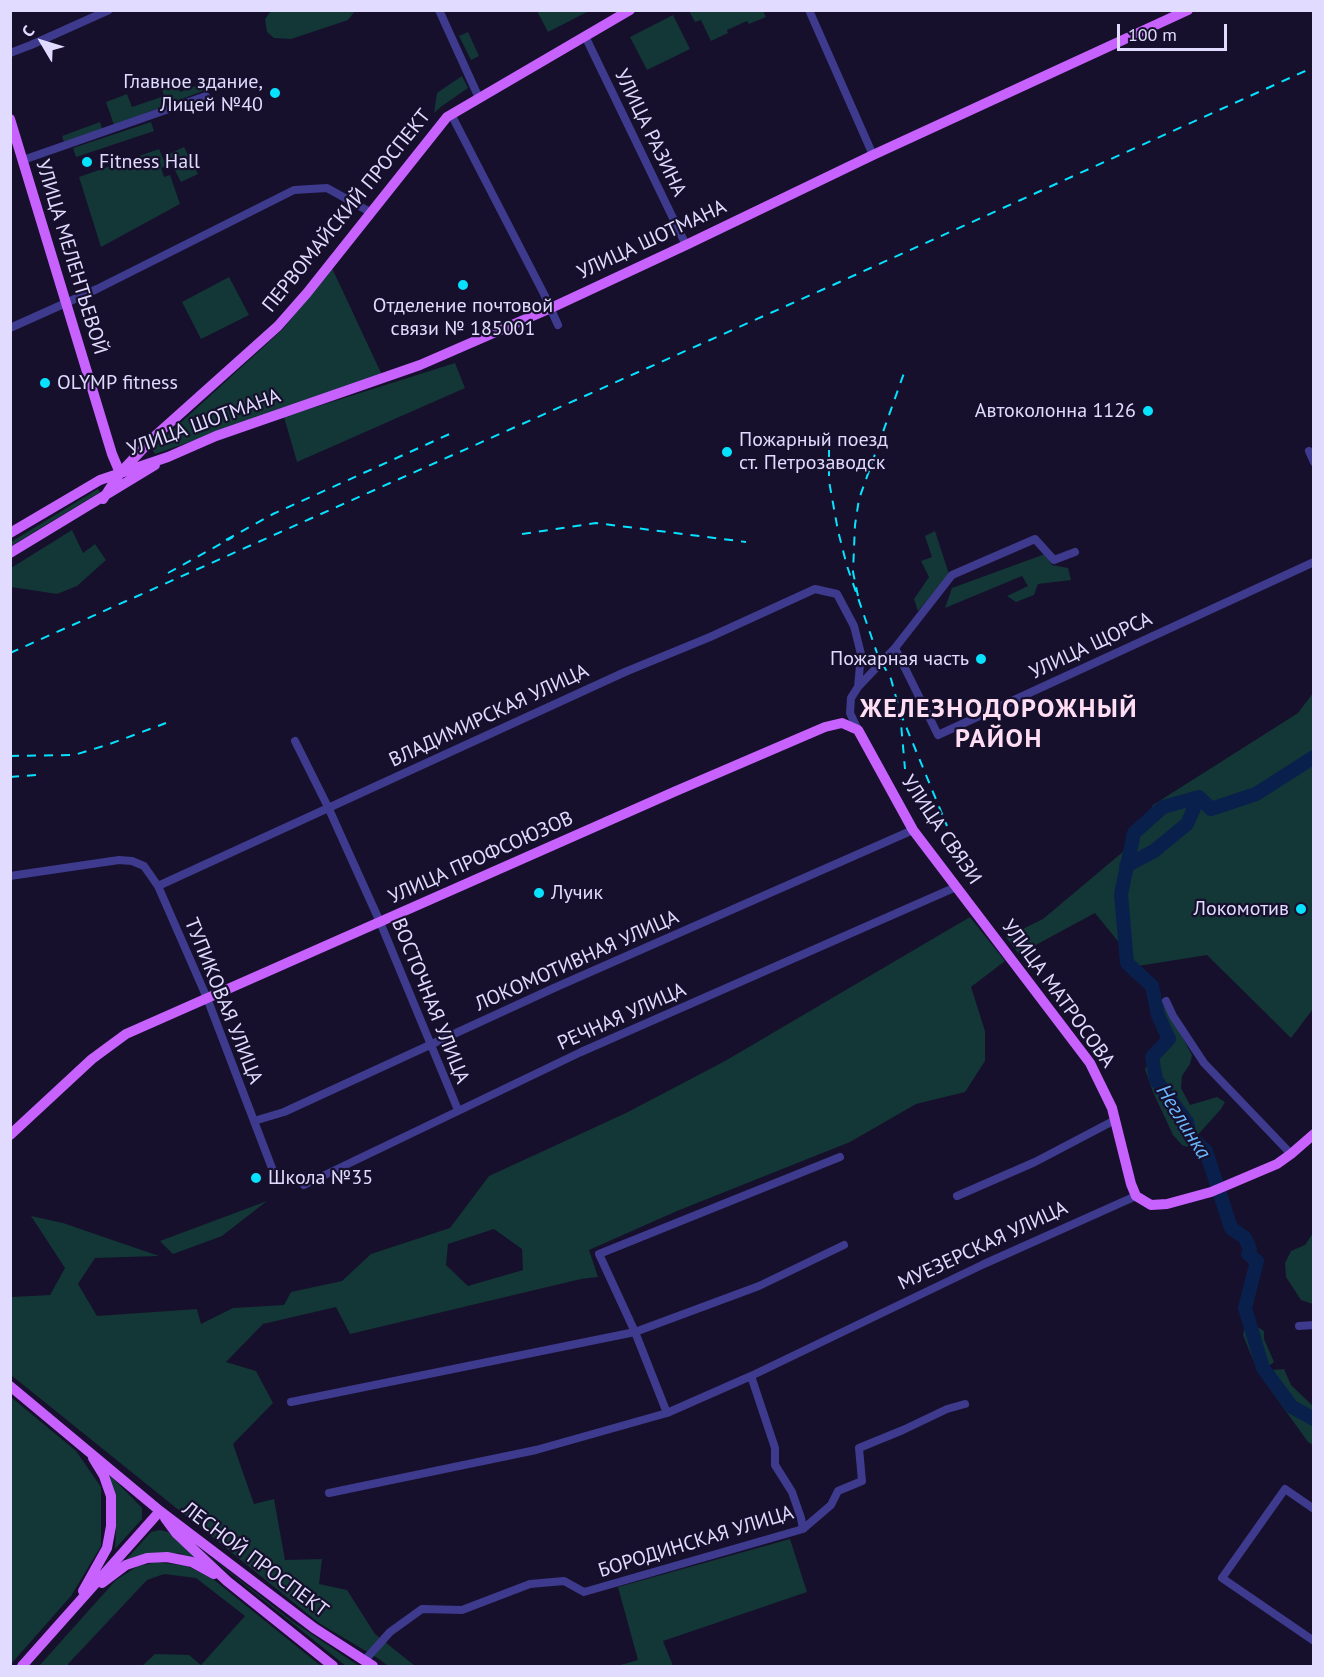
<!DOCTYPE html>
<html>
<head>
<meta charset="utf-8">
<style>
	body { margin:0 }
	#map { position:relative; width:1324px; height:1677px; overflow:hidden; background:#16102c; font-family:"PT Sans",sans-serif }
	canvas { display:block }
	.frame { position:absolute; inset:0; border:12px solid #e0dbff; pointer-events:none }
	.north { position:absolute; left:12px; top:12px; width:60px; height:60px; -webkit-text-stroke:4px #16102c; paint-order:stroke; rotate:308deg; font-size:16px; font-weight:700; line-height:24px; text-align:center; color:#e0dbff }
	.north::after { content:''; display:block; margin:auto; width:21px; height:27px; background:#e0dbff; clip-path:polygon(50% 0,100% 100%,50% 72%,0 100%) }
	.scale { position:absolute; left:1117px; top:24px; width:110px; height:27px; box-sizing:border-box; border:3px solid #e0dbff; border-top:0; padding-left:8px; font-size:18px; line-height:21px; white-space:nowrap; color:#e0dbff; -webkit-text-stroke:4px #16102c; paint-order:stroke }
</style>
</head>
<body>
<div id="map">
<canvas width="1324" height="1677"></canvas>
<div class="frame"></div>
<div class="north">С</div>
<div class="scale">100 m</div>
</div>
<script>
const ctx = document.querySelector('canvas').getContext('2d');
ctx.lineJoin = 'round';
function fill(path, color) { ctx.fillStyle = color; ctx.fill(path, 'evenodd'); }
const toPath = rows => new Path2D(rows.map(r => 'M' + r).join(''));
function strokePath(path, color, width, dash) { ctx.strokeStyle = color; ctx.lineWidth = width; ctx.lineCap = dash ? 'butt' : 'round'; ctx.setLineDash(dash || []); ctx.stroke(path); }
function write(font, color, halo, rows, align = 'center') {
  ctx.font = font + ' "PT Sans",sans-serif'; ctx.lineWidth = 4.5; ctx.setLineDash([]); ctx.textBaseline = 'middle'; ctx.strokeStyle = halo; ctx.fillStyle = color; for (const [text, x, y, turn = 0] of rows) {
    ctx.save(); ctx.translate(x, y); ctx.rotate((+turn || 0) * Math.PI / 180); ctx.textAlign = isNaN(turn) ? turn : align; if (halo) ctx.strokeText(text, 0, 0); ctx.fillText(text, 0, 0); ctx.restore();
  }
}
fill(toPath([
	[271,11,271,10,355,11,348,20,291,39,274,38,267,32,265,19],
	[537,11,589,11,548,32],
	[689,11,763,11,766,17,749,24,747,21,727,30,728,33,711,41,701,20,695,22],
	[673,15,690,49,647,70,630,37],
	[468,32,479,56,471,60,459,36],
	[462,76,468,88,442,106,434,113,437,93],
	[176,80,180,92,201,84,203,91,114,125,106,102,127,94,132,107,164,96,161,86],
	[100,122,102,129,64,142,62,136],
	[151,122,154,131,76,157,73,148],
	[184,147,198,174,181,182,167,155],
	[159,149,166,166,161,168,164,177,170,175,180,204,101,247,79,177],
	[332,268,382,375,155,454,152,449,283,329],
	[229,277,249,315,201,339,182,302],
	[455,363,465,388,297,462,284,417],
	[98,489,100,492,11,546,11,542],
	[72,530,83,553,95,544,106,560,77,586,57,594,11,587,11,568],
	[935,531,949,574,918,611,914,599,929,577,921,561,932,557,925,536],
	[1045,554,1052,565,1068,568,1071,580,1038,584,1034,595,1016,602,1007,596,1028,586,1022,576,945,608,952,588],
	[1313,693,1313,1009,1291,1038,1207,955,1138,966,1095,913,1019,954,1006,937,1043,919,1137,840,1153,805,1298,713],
	[970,917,1005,961,971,987,985,1031,985,1061,965,1092,916,1104,850,1142,677,1211,589,1250,598,1277,581,1279,350,1334,336,1307,263,1324,226,1362,256,1371,273,1403,233,1444,254,1504,274,1499,285,1560,322,1559,319,1584,347,1590,375,1634,415,1666,388,1666,379,1659,319,1623,11,1375,10,1295,12,1297,50,1295,65,1268,31,1216,63,1223,159,1256,95,1258,78,1284,97,1316,197,1309,201,1324,233,1308,284,1305,291,1292,342,1281,371,1254,450,1228,489,1176,626,1113,725,1061],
	[494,1229,522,1249,523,1270,468,1286,446,1265,448,1244],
	[1162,1005,1166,1007,1192,1055,1190,1064,1182,1076,1181,1088,1190,1105,1217,1097,1225,1102,1221,1109,1187,1147,1182,1145,1173,1135,1153,1092,1145,1069,1147,1065,1173,1041,1158,1010],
	[267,1201,222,1236,173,1254,160,1241],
	[1313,1233,1313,1304,1301,1300,1286,1277,1285,1263,1291,1251,1305,1245],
	[1256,1326,1264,1331,1264,1339,1274,1362,1270,1365,1256,1367,1243,1335,1244,1330],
	[1284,1369,1291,1385,1313,1406,1313,1445,1308,1442,1262,1378,1273,1370],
	[11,1397,76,1451,101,1487,101,1546,71,1596,11,1664],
	[109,1474,142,1508,142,1519,115,1549,116,1526],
	[160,1530,168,1532,197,1559,178,1553,156,1553,124,1562,151,1532],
	[181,1534,292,1621,359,1666,346,1666],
	[790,1539,807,1592,663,1641,673,1666,617,1666,638,1660,618,1587],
	[158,1562,187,1566,213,1579,321,1666,142,1666,155,1654,189,1655,201,1665,245,1616,196,1578,164,1574,147,1580,68,1664,68,1666,39,1666,116,1580,138,1566]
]), '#133636');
strokePath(toPath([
	[1314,757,1256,794,1211,809,1199,797,1163,807,1134,833,1121,894,1127,963,1152,986,1158,1015,1169,1039,1152,1057,1156,1080,1187,1122,1190,1136,1206,1151,1231,1228,1245,1238,1250,1249,1248,1254,1257,1261,1245,1308,1263,1368,1292,1407,1314,1419],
	[1126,866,1154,851,1187,824,1199,797]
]), '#09204d', 14);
strokePath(toPath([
	[439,10,479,98],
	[809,10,873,155],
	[585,36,686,245],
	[10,53,31,45,109,10],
	[451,114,544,294,558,325],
	[23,160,206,96],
	[10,328,97,289,294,190,327,188,370,212],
	[1309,451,1314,462],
	[895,648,938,735,1314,562],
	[858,730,850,713,851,698,858,687,895,648,952,575,1035,539,1054,560,1075,552],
	[295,741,328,807,380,922,458,1110],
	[10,876,119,860,132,861,144,866,158,886,207,998,275,1176],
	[158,886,625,672,710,637,815,589,837,594,854,626,861,654,858,687],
	[1166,1001,1173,1016,1204,1063,1291,1154],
	[254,1121,284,1112,554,988,913,830],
	[304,1185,581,1052,956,887],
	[957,1196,1035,1162,1115,1120],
	[1299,1326,1314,1325],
	[751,1376,775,1448,775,1465,792,1492,801,1518,803,1529],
	[291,1402,635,1332,759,1286,844,1245],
	[667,1413,635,1332,599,1254,840,1157],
	[329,1493,536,1450,667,1413,751,1376,984,1264,1136,1196],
	[1314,1509,1285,1489,1222,1578,1314,1641],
	[365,1660,390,1632,422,1609,462,1610,530,1584,564,1581,584,1592,803,1529,831,1505,838,1491,862,1481,859,1448,903,1430,947,1409,965,1404]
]), '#3e3a8d', 8);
strokePath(toPath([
	[10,119,112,454,120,473],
	[103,499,120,473,154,437,278,326,307,293,447,117,630,10],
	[10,533,100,480,168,457,216,436,420,365,551,308,686,245,873,155,1188,10],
	[10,553,155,465],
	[10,1135,92,1059,126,1034,676,791,825,727,842,723,858,730,913,830,1090,1063,1112,1108,1131,1184,1136,1196,1151,1205,1167,1204,1211,1192,1277,1164,1291,1154,1314,1134],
	[10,1386,160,1511,314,1628,373,1666],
	[165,1518,176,1533,227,1581,333,1666],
	[102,1583,126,1565,147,1558,167,1557,192,1562,214,1574],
	[83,1591,107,1548,111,1526,111,1496,104,1476,93,1458],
	[22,1666,160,1511]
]), '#c762ff', 10);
strokePath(toPath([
	[829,450,829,481,838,531,847,566,877,653],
	[522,534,596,523,746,542],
	[226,540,273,514,454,432],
	[168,573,233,537],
	[858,596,853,572,855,525,859,499,904,373],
	[10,653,833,285,1314,67],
	[882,663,891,679,900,712,905,769],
	[900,712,947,826],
	[10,756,74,755,107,745,166,723],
	[10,777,36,775]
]), '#07e2ff', 2, [9, 8]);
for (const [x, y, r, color] of [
	[275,93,6,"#07e2ff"],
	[87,162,6,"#07e2ff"],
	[463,285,6,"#07e2ff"],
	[45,383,6,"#07e2ff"],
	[1148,411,6,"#07e2ff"],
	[727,452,6,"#07e2ff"],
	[981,659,6,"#07e2ff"],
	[539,893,6,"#07e2ff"],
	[1301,909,6,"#07e2ff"],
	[256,1178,6,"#07e2ff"]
]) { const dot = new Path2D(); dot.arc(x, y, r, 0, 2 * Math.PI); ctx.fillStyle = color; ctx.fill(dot); strokePath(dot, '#16102c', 2); }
write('20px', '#e0dbff', '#16102c', [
	["Главное здание,",263,82,"right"],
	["Лицей №40",263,105,"right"],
	["Fitness Hall",99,162],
	["Отделение почтовой",463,306,"center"],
	["связи № 185001",463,329,"center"],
	["OLYMP fitness",57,383],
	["Автоколонна 1126",1136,411,"right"],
	["Пожарный поезд",739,440],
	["ст. Петрозаводск",739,463],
	["Пожарная часть",969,659,"right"],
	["Лучик",551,893],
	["Локомотив",1289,909,"right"],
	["Школа №35",268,1178]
], 'left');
write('20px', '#e0dbff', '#16102c', [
	["УЛИЦА РАЗИНА",650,133,64],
	["ПЕРВОМАЙСКИЙ ПРОСПЕКТ",347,211,-51],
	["УЛИЦА ШОТМАНА",652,240,-25],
	["УЛИЦА МЕЛЕНТЬЕВОЙ",71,257,73],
	["УЛИЦА ШОТМАНА",204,423,-20],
	["УЛИЦА ЩОРСА",1091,646,-25],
	["ВЛАДИМИРСКАЯ УЛИЦА",489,716,-25],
	["УЛИЦА СВЯЗИ",941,830,56],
	["УЛИЦА ПРОФСОЮЗОВ",481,858,-24],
	["ЛОКОМОТИВНАЯ УЛИЦА",577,961,-24],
	["УЛИЦА МАТРОСОВА",1058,994,54],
	["ТУПИКОВАЯ УЛИЦА",223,1001,68],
	["ВОСТОЧНАЯ УЛИЦА",430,1001,68],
	["РЕЧНАЯ УЛИЦА",622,1017,-24],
	["МУЕЗЕРСКАЯ УЛИЦА",983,1246,-25],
	["БОРОДИНСКАЯ УЛИЦА",696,1542,-17],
	["ЛЕСНОЙ ПРОСПЕКТ",255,1560,37]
]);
write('italic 21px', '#69b7ff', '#16102c', [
	["Неглинка",1183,1122,58]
]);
ctx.letterSpacing = '1.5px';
write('bold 26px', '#ffddf2', '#16102c', [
	["ЖЕЛЕЗНОДОРОЖНЫЙ",999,710],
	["РАЙОН",999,740]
]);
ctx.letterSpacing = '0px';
</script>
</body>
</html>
